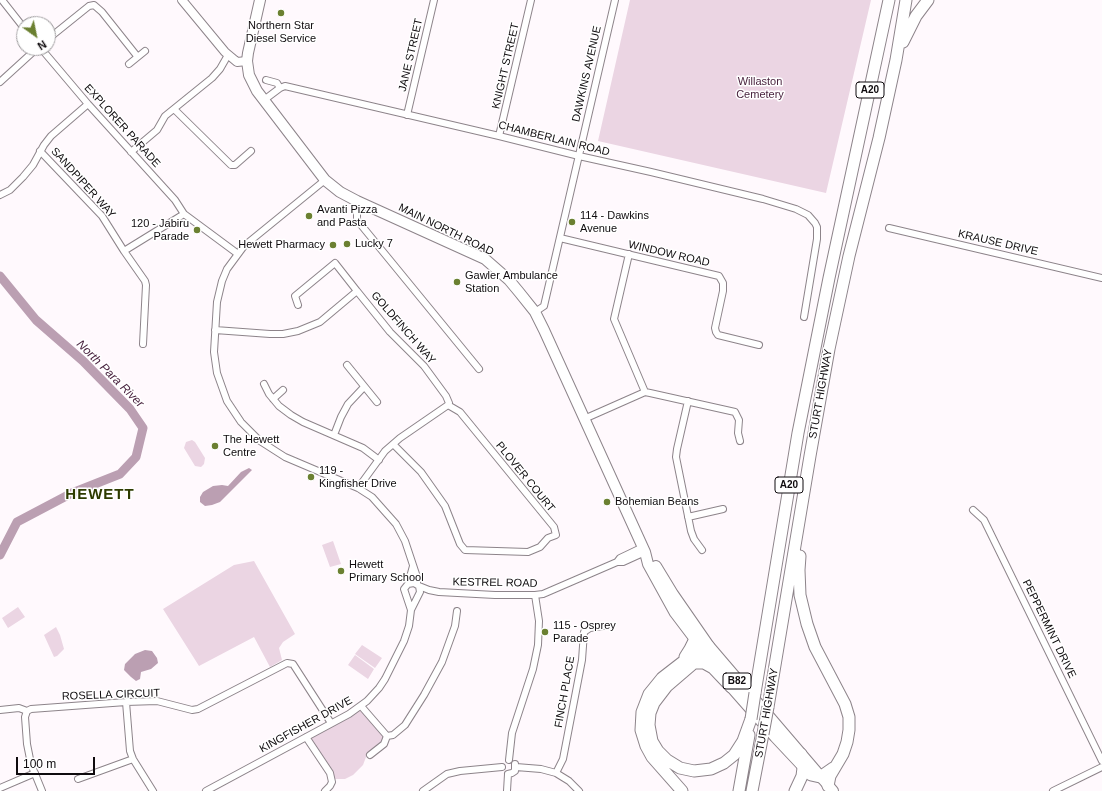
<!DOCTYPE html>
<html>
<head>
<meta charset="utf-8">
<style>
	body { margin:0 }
	#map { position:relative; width:1102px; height:791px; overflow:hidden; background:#fff9fd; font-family:Arial,sans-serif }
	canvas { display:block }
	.north { position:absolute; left:16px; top:16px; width:40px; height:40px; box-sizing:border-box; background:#fff; border:1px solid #9f9d9f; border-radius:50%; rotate:147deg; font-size:11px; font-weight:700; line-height:16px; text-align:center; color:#0f0b0e }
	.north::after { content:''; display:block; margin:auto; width:14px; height:18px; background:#6b8031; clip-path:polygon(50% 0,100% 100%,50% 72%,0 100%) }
	.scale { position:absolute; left:16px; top:757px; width:79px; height:18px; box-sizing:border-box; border:2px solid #0f0b0e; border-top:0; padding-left:5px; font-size:12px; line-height:14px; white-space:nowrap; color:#0f0b0e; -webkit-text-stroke:3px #fff; paint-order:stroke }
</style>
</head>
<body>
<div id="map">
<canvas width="1102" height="791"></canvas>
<div class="north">N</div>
<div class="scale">100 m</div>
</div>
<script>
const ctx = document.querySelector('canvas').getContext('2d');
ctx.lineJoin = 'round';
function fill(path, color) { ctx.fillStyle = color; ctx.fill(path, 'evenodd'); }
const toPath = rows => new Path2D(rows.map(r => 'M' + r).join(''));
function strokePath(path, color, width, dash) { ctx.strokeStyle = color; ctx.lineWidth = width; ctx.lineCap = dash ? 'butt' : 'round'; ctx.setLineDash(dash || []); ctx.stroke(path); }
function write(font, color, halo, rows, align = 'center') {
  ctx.font = font + ' Arial,sans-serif'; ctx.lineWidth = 3; ctx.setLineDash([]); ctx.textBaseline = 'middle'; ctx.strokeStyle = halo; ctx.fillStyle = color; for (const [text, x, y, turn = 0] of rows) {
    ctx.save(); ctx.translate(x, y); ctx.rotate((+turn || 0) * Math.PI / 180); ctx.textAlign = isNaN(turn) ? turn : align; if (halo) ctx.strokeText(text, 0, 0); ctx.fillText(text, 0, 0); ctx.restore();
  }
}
fill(toPath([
	[630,0,871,0,826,193,598,141],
	[192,440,195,442,205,458,204,464,201,467,195,466,184,448,186,442],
	[333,541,341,564,330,567,322,545],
	[254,561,295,634,283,642,279,648,282,660,270,667,254,637,199,666,163,609,234,565],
	[18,607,25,617,8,628,2,618],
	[56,627,60,635,64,649,57,656,54,657,44,635],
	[362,645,382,658,375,668,355,654],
	[355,655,374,669,368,679,348,665],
	[360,710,385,737,384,740,366,757,363,765,353,775,345,779,335,779,310,737,347,718]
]), '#ebd5e3');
fill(toPath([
	[249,468,252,470,220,502,212,505,205,506,200,502,200,497,203,492,213,486,222,485,228,486,241,472],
	[145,650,152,651,157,658,158,663,151,669,141,672,140,679,136,681,131,677,124,670,125,664,135,654]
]), '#bb9fb2');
strokePath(toPath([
	[0,276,36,320,83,361,130,409,143,428,136,457,120,474,72,493,17,522,0,555]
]), '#bb9fb2', 9);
const minor = toPath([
	[2,0,24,28],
	[48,39,89,6,94,5,102,12,137,56],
	[44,52,88,104,175,200,184,214,238,254],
	[129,64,145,51],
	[266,80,277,83,280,88],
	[0,82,34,51],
	[264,100,280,88,285,86,499,136,579,156,651,172,763,199,796,209,808,215,815,223,817,227,817,239,804,317],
	[174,109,231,165,235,165,251,151],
	[407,115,434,0],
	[499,136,531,0],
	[40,151,102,216,124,251,184,214],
	[131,152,157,130,165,116,212,78,220,69,228,55],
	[325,180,244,246,227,269,222,281,217,302,214,352,217,373,227,401,241,422,260,441,285,457,358,488,372,497,396,524,405,541,417,577,417,584],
	[0,195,10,190,23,177,33,165,44,145,51,136,88,104],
	[357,201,357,220,479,369],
	[889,228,1102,278],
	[560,238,719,276,723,283,723,291,715,328,716,332,718,335,759,345],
	[124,251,145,281,146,285,143,344],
	[629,254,614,319,645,392],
	[298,305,295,296,335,263,357,291],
	[535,312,544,306,615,0],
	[215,330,270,334,283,334,298,331,320,322,357,291,390,332,424,366,446,396,449,403,448,405,400,438,385,451,358,488],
	[347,365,377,402],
	[264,384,269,394,279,406,291,415,303,422,363,448,379,460],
	[273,399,283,390],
	[688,401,677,449,676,457,691,531,694,539,702,550],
	[584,419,645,392,650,393,735,412,739,420,738,433,740,441],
	[334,435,341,417,348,404,364,387],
	[393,444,421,472,445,506,460,544,465,550,528,552,540,547,548,538,556,535,554,527,460,412,448,405],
	[973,510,984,520,1102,761],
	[688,517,723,509],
	[617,562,620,558,643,547],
	[408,584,413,566],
	[419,586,429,590,439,592,495,595,535,595,543,594,617,562,623,562,645,552],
	[126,702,130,751,133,759,153,791],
	[361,706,387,736,393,735,405,725,424,695,442,662,455,626,457,611],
	[0,710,19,708,27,711],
	[306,737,330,773,332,782,330,786,325,791],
	[370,755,384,744,387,736],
	[509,760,512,733,533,669,538,645,539,621,535,595],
	[516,767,541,769,556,773,569,781,579,791],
	[556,773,563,759,582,660,584,632,590,628,603,626],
	[508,774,512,773,515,771,515,764],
	[78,779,133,759],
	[0,788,35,773],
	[42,791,31,764,27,744,25,717,27,711,31,709,126,702,157,701,192,710,198,709,287,663,293,664,331,723],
	[206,791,349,714,367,701,379,688,385,679,404,641,409,626,411,610,420,592,419,586,414,583,408,584,404,589,411,610],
	[423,791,447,774,460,771,502,767],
	[507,791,508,774],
	[1053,791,1102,767]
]);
const tertiary = toPath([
	[182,0,225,52,237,62,247,61]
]);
const primary = toPath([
	[260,0,248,53,247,61,249,75,257,91,325,180,340,192,357,201,485,259,509,280,519,292,535,312,544,330,645,552,648,564,675,613,703,650],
	[656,566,673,594,709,646]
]);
const trunk = toPath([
	[709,646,833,791],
	[703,650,731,687,775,737,806,770]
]);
const motorway = toPath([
	[903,42,916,16,928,0],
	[800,556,799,570,800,595,807,624,815,647,845,704,849,717,849,730,847,742,843,754,830,776,828,786],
	[703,650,702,656,667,686,654,703,650,713,649,725,652,741,658,751,667,760,680,768,694,771,711,769,724,763,734,755,743,741,751,719],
	[685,657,690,649,695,639],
	[696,663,704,663,713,668,731,687],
	[755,693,798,433,829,278,889,0],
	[768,707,810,456,829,349,849,256,879,138,896,60,906,0],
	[811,775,820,777,833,768],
	[682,791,652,757,646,746,641,730,642,712,649,694,662,678,693,654,706,648],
	[739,791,749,735],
	[752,791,763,734],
	[795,791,802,776,803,768,801,754]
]);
strokePath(minor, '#8d848a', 8);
strokePath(tertiary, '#8d848a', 10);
strokePath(primary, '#8d848a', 12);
strokePath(trunk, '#8d848a', 12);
strokePath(motorway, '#8d848a', 13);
strokePath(minor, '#fff', 6);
strokePath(tertiary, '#fff', 8);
strokePath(primary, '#fff', 10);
strokePath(trunk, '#fff', 10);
strokePath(motorway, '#fff', 11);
const motorwayBridge = toPath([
	[751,719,755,693],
	[763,734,768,707]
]);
strokePath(motorwayBridge, '#8d848a', 13, []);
strokePath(motorwayBridge, '#fff', 11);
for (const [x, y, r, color] of [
	[281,13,4,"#6b8031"],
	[309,216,4,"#6b8031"],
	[572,222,4,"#6b8031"],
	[197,230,4,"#6b8031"],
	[347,244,4,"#6b8031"],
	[333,245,4,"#6b8031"],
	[457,282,4,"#6b8031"],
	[215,446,4,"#6b8031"],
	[311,477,4,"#6b8031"],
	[607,502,4,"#6b8031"],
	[341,571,4,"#6b8031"],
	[545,632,4,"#6b8031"]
]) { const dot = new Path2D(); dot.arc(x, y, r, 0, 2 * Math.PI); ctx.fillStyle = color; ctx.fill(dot); strokePath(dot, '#fff', 1.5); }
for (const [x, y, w] of [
	[870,90,28],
	[789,485,28],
	[737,681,28]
]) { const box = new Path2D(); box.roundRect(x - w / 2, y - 8, w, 16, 3); ctx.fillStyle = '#fff'; ctx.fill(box); strokePath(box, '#0f0b0e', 1); }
write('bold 10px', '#0f0b0e', null, [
	["A20",870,90],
	["A20",789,485],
	["B82",737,681]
]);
write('11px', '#0f0b0e', '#fff', [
	["Northern Star",281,26,"center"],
	["Diesel Service",281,39,"center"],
	["Avanti Pizza",317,210],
	["and Pasta",317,223],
	["114 - Dawkins",580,216],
	["Avenue",580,229],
	["120 - Jabiru",189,224,"right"],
	["Parade",189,237,"right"],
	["Lucky 7",355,244],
	["Hewett Pharmacy",325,245,"right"],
	["Gawler Ambulance",465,276],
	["Station",465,289],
	["The Hewett",223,440],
	["Centre",223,453],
	["119 -",319,471],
	["Kingfisher Drive",319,484],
	["Bohemian Beans",615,502],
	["Hewett",349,565],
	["Primary School",349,578],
	["115 - Osprey",553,626],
	["Parade",553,639]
], 'left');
write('11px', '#0f0b0e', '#fff', [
	["JANE STREET",411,55,-77],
	["KNIGHT STREET",506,66,-77],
	["DAWKINS AVENUE",587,74,-77],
	["EXPLORER PARADE",122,126,48],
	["CHAMBERLAIN ROAD",554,139,14],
	["SANDPIPER WAY",83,183,48],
	["MAIN NORTH ROAD",446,230,26],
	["KRAUSE DRIVE",998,243,13],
	["WINDOW ROAD",669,254,13],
	["GOLDFINCH WAY",403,328,49],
	["STURT HIGHWAY",821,394,-80],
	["PLOVER COURT",525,477,51],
	["KESTREL ROAD",495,583,1],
	["PEPPERMINT DRIVE",1049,629,64],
	["FINCH PLACE",565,692,-80],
	["ROSELLA CIRCUIT",111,695,-2],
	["STURT HIGHWAY",767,713,-80],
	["KINGFISHER DRIVE",306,725,-29]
]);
write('11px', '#451e3a', '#fff', [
	["Willaston",760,82],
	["Cemetery",760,95]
]);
write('italic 12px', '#451e3b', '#fff', [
	["North Para River",110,374,45]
]);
ctx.letterSpacing = '1px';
write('bold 15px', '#2e3b00', '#fff', [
	["HEWETT",100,495]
]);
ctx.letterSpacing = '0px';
</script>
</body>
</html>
